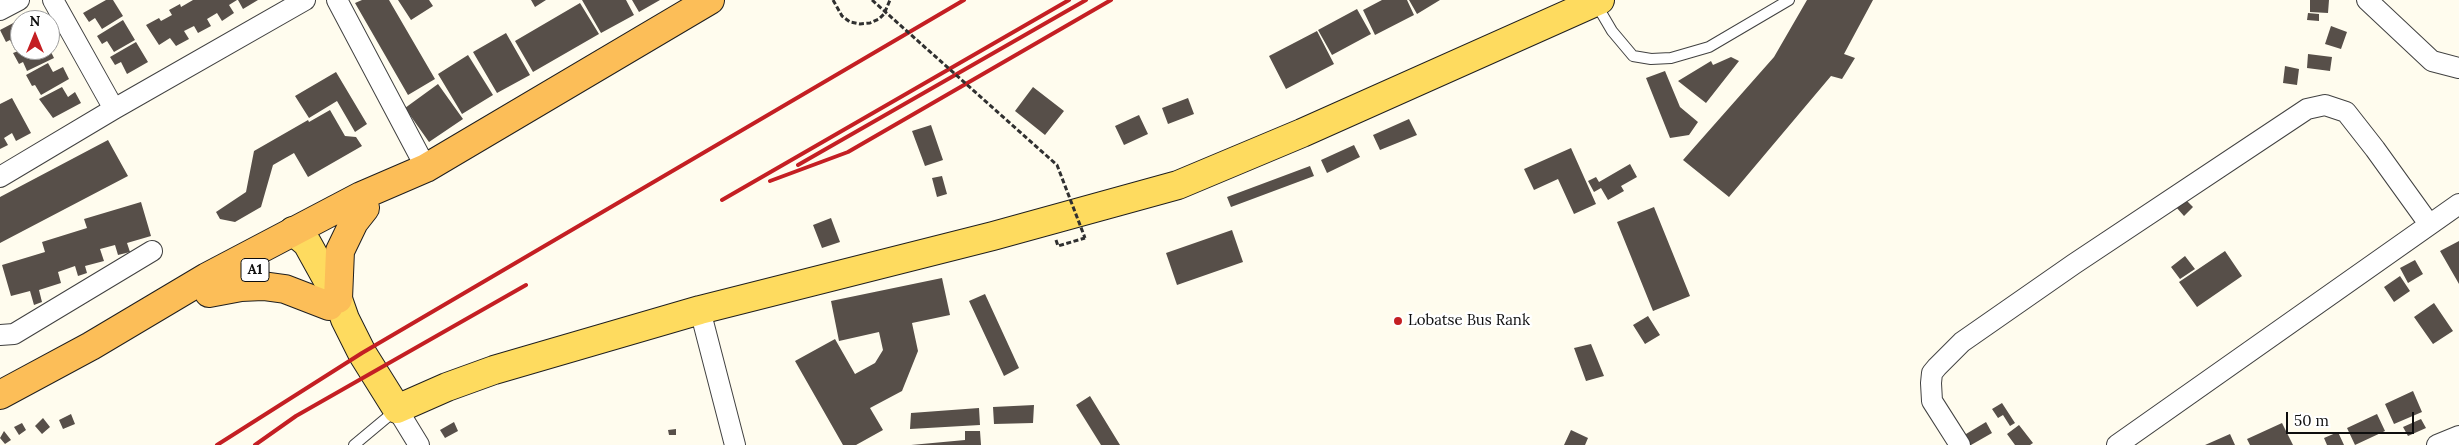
<!DOCTYPE html>
<html>
<head>
<meta charset="utf-8">
<style>
	body { margin:0 }
	#map { position:relative; width:2459px; height:445px; overflow:hidden; background:#fffcee; font-family:Lora,serif }
	canvas { display:block }
	.north { position:absolute; left:10px; top:10px; width:50px; height:50px; box-sizing:border-box; background:#fff; border:1px solid #9f9f9f; border-radius:50%; rotate:0deg; font-size:14px; font-weight:700; line-height:20px; text-align:center; color:#0e0e0e }
	.north::after { content:''; display:block; margin:auto; width:18px; height:22px; background:#c41f23; clip-path:polygon(50% 0,100% 100%,50% 72%,0 100%) }
	.scale { position:absolute; left:2286px; top:412px; width:128px; height:22px; box-sizing:border-box; border:2px solid #0e0e0e; border-top:0; padding-left:6px; font-size:15px; line-height:18px; white-space:nowrap; color:#0e0e0e; -webkit-text-stroke:4px #fff; paint-order:stroke }
</style>
</head>
<body>
<div id="map">
<canvas width="2459" height="445"></canvas>
<div class="north">N</div>
<div class="scale">50 m</div>
</div>
<script>
const ctx = document.querySelector('canvas').getContext('2d');
ctx.lineJoin = 'round';
function fill(path, color) { ctx.fillStyle = color; ctx.fill(path, 'evenodd'); }
const toPath = rows => new Path2D(rows.map(r => 'M' + r).join(''));
function strokePath(path, color, width, dash) { ctx.strokeStyle = color; ctx.lineWidth = width; ctx.lineCap = dash ? 'butt' : 'round'; ctx.setLineDash(dash || []); ctx.stroke(path); }
function write(font, color, halo, rows, align = 'center') {
  ctx.font = font + ' Lora,serif'; ctx.lineWidth = 5; ctx.setLineDash([]); ctx.textBaseline = 'middle'; ctx.strokeStyle = halo; ctx.fillStyle = color; for (const [text, x, y, turn = 0] of rows) {
    ctx.save(); ctx.translate(x, y); ctx.rotate((+turn || 0) * Math.PI / 180); ctx.textAlign = isNaN(turn) ? turn : align; if (halo) ctx.strokeText(text, 0, 0); ctx.fillText(text, 0, 0); ctx.restore();
  }
}
fill(toPath([
	[106,0,113,0,123,16,102,29,95,18,89,22,83,13],
	[193,0,237,0,229,5,234,13,222,21,217,13,207,19,211,26,198,33,194,26,184,31,189,39,176,46,170,38,159,45,146,25,159,18,161,21,172,15,169,10,180,4,181,7],
	[238,0,258,0,243,9],
	[362,0,389,0,435,79,408,95,355,3],
	[398,0,429,0,433,6,411,20],
	[531,0,546,0,535,7],
	[582,0,626,0,634,15,601,33],
	[632,0,660,0,639,12],
	[1382,0,1407,0,1414,15,1375,35,1363,10],
	[1409,0,1440,0,1417,14],
	[1807,0,1873,0,1844,54,1855,58,1842,79,1831,76,1729,197,1683,160,1774,57],
	[2310,0,2329,0,2328,13,2310,12],
	[580,3,599,34,533,72,515,41],
	[1357,9,1371,34,1332,55,1318,30],
	[2308,13,2319,14,2319,21,2307,20],
	[19,20,20,47,15,50,10,40,6,42,0,30],
	[123,20,135,40,114,52,107,41,102,44,97,36],
	[2331,26,2347,32,2341,49,2325,44],
	[1317,31,1334,64,1286,89,1269,56],
	[506,33,530,75,497,93,473,52],
	[136,42,148,62,127,74,121,62,115,65,110,57],
	[21,50,50,50,54,58,27,71,23,62,19,64,13,53],
	[2308,54,2332,57,2330,71,2307,68],
	[468,55,493,95,462,114,438,74],
	[1731,57,1739,61,1706,103,1678,81,1711,61,1713,65],
	[48,63,53,72,63,67,69,79,41,95,35,85,32,86,26,75],
	[2285,66,2299,69,2297,85,2283,83],
	[1665,71,1680,107,1698,122,1689,135,1670,138,1646,78],
	[336,72,367,124,355,132,337,101,309,118,295,96],
	[438,84,463,119,429,142,405,108],
	[62,87,68,97,75,92,81,103,53,118,39,99],
	[1033,87,1064,111,1045,135,1015,111],
	[12,98,31,133,16,141,12,133,4,138,8,145,0,149,0,104],
	[1188,98,1194,114,1168,124,1162,108],
	[330,110,345,136,356,137,362,146,308,177,294,153,273,165,261,207,235,222,220,219,216,212,246,192,254,151,308,120,309,122],
	[1139,115,1148,134,1124,145,1115,126],
	[1409,119,1417,135,1380,150,1373,135],
	[931,125,943,160,925,166,912,131],
	[108,140,128,176,0,243,0,197],
	[1354,145,1360,157,1327,173,1321,160],
	[1571,148,1596,204,1574,214,1558,179,1534,190,1524,169],
	[1630,164,1637,177,1621,186,1624,191,1608,200,1601,188,1594,192,1588,181,1596,177,1599,182],
	[1310,166,1314,176,1231,207,1227,197],
	[942,176,947,194,937,197,932,178],
	[2185,199,2193,207,2184,216,2176,207],
	[141,202,151,236,127,243,130,252,118,255,115,245,100,249,104,261,85,266,87,273,78,276,75,266,58,272,61,283,39,290,42,302,34,305,30,291,11,296,2,265,45,252,42,242,87,228,84,219],
	[1654,207,1690,296,1653,311,1617,222],
	[831,218,840,242,822,248,813,225],
	[1232,230,1243,262,1177,285,1166,253],
	[2459,241,2459,284,2440,251],
	[2225,251,2242,276,2197,307,2179,282],
	[2185,256,2195,269,2180,279,2171,267],
	[2415,260,2423,274,2408,283,2400,268],
	[2400,276,2410,291,2394,302,2384,287],
	[942,278,950,315,912,323,918,351,902,391,870,408,883,430,856,445,843,445,795,361,835,339,855,374,875,363,883,350,879,332,839,341,831,301],
	[985,294,1019,368,1004,376,969,301],
	[2434,303,2453,331,2433,344,2414,317],
	[1648,316,1660,335,1645,344,1633,325],
	[1591,344,1604,376,1586,381,1574,348],
	[2413,391,2422,412,2394,424,2385,404],
	[1090,396,1120,445,1101,445,1076,405],
	[2002,403,2015,423,2010,426,2003,415,1998,418,1992,409],
	[1034,405,1033,423,994,424,993,407],
	[979,408,980,425,910,429,911,413],
	[71,414,75,424,63,429,59,420],
	[2377,414,2385,431,2355,445,2347,428],
	[43,418,50,427,42,434,35,426],
	[2421,419,2426,428,2408,436,2403,427],
	[454,422,458,431,445,438,440,430],
	[1986,422,1992,433,1971,445,1966,445,1961,437],
	[22,423,26,430,19,435,14,427],
	[2282,423,2293,445,2250,445,2247,439],
	[2019,425,2033,443,2030,445,2015,445,2007,434],
	[676,429,676,435,669,435,668,430],
	[1571,430,1588,438,1585,445,1564,445],
	[4,431,11,440,5,444,0,438],
	[965,431,980,431,981,445,911,445,965,440],
	[2338,432,2344,445,2327,445,2324,438],
	[2230,434,2235,445,2205,445]
]), '#574f49');
const service = toPath([
	[1595,2,1612,31,1633,56,1651,59,1671,58,1709,47,1789,0],
	[354,445,396,410]
]);
const minor = toPath([
	[53,0,114,109],
	[337,0,426,168],
	[2367,0,2432,61,2459,68],
	[0,10,19,0],
	[0,177,114,109,305,0],
	[700,310,735,445],
	[0,335,14,334,152,251],
	[397,409,419,445],
	[1960,445,1932,401,1931,383,1932,373,1937,367,1962,342,2074,264,2307,109,2325,105,2346,112,2375,149,2429,224],
	[2117,445,2459,204],
	[2437,445,2459,436]
]);
const primary = toPath([
	[293,231,307,243,338,299,345,319,362,353,397,409,447,387,494,370,700,310,993,236,1178,185,1302,133,1600,0]
]);
const trunk = toPath([
	[209,293,241,287,263,286,285,289,329,306],
	[338,299,340,251,354,222,365,208],
	[0,395,91,346,207,277,361,196,426,168,710,0]
]);
strokePath(service, '#414141', 12);
strokePath(minor, '#414141', 22);
strokePath(primary, '#1f1f1f', 30);
strokePath(trunk, '#1f1f1f', 30);
strokePath(toPath([
	[833,0,842,16,850,22,860,24,870,23,879,19,884,14,890,0],
	[1056,240,1058,246,1085,238]
]), '#303030', 3, [5, 2.5]);
strokePath(service, '#fff', 10);
strokePath(minor, '#fff', 20);
strokePath(primary, '#fedb5f', 28);
strokePath(trunk, '#fcbe58', 28);
strokePath(toPath([
	[798,165,1086,0],
	[770,181,848,152,1111,0],
	[722,200,1069,0],
	[217,445,362,353,964,0],
	[255,445,296,416,526,285]
]), '#c41f23', 4);
strokePath(toPath([
	[872,0,1057,165,1085,238]
]), '#303030', 3, [5, 2.5]);
for (const [x, y, r, color] of [
	[1398,321,5,"#c41f23"]
]) { const dot = new Path2D(); dot.arc(x, y, r, 0, 2 * Math.PI); ctx.fillStyle = color; ctx.fill(dot); strokePath(dot, '#fff', 2); }
for (const [x, y, w] of [
	[255,270,28]
]) { const box = new Path2D(); box.roundRect(x - w / 2, y - 11.5, w, 23, 4); ctx.fillStyle = '#fff'; ctx.fill(box); strokePath(box, '#0e0e0e', 1); }
write('bold 14px', '#0e0e0e', null, [
	["A1",255,270]
]);
write('15px', '#0e0e0e', '#fff', [
	["Lobatse Bus Rank",1408,321]
], 'left');
</script>
</body>
</html>
